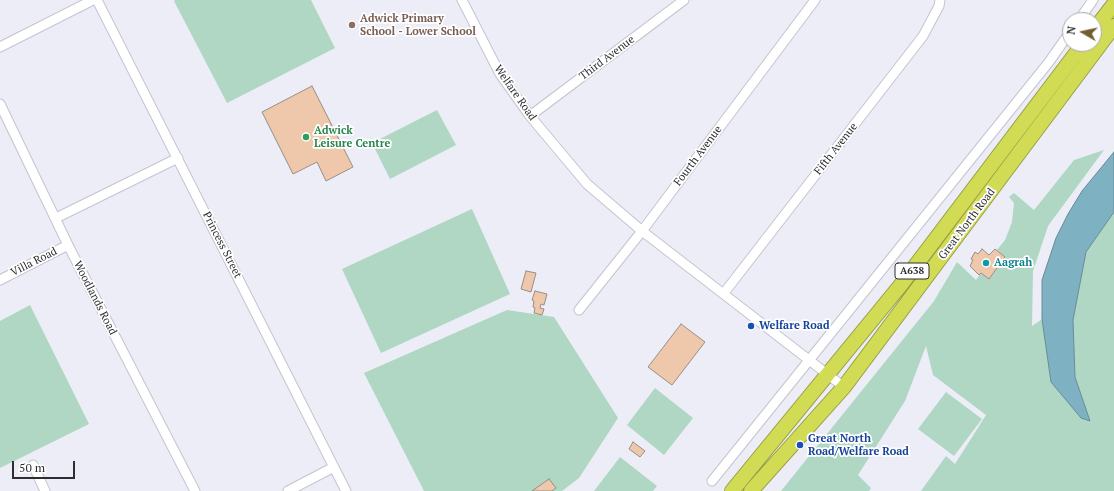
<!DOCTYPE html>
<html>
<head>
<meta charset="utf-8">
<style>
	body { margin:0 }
	#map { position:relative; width:1114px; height:491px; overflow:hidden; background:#ecedf7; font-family:"PT Serif",serif }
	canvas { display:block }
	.north { position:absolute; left:1062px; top:12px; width:40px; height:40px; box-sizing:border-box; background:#fff; border:1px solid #ababad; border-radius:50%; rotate:279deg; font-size:11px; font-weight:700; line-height:16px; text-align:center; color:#2e2e32 }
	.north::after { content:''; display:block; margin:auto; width:14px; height:18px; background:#715f2e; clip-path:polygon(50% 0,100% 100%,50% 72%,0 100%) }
	.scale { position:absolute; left:12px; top:461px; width:63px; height:18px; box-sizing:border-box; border:2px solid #2e2e32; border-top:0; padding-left:5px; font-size:12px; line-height:14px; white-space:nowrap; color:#2e2e32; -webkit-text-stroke:3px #fff; paint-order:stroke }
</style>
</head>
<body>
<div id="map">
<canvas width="1114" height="491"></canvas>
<div class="north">N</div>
<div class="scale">50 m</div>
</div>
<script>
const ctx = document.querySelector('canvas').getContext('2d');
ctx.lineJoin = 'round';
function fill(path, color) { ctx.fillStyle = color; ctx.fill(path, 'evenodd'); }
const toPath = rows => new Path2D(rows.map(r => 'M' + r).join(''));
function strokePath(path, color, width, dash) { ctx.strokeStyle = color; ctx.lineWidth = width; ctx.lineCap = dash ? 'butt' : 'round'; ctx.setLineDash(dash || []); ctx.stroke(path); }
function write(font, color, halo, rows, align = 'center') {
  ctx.font = font + ' "PT Serif",serif'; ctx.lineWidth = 3.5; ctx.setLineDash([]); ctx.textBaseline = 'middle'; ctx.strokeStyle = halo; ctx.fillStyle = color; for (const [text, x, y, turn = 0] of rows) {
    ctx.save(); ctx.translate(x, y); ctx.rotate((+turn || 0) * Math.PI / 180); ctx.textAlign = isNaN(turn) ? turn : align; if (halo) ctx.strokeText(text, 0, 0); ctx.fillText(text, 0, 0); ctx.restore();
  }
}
fill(toPath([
	[175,0,311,0,335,48,227,103,174,1],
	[437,110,456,145,390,179,372,143],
	[1104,150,1048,226,1033,271,1032,326,1042,319,1051,382,1081,418,1090,421,1092,427,1075,377,1073,320,1086,252,1114,212,1114,491,921,491,946,456,955,464,986,415,933,375,926,346,905,401,858,475,871,488,869,491,781,491,934,301,957,262,976,280,981,273,989,279,1005,257,997,250,1005,240,1012,222,1014,203,1009,197,1014,193,1034,210,1074,160],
	[472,209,510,294,381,353,342,269],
	[30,305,89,424,0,468,0,321],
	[507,310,554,317,618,418,579,478,562,491,424,491,364,373],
	[655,388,693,418,664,455,627,425],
	[946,392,982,419,954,456,918,429],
	[620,457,657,486,653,491,594,491]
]), '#afd7c3');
const water = toPath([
	[1114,152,1114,212,1086,252,1073,320,1075,377,1090,421,1081,418,1051,382,1042,319,1042,280,1056,238,1068,214,1082,191,1114,152]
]);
fill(water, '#7eb2c3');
strokePath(water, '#668a98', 1);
const building = toPath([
	[312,86,353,167,326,181,317,162,293,174,262,112,312,86],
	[982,249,989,255,995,249,1005,257,989,279,981,273,979,275,970,266,973,260,971,259,975,252,978,254,982,249],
	[526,271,536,273,531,292,521,289,526,271],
	[535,291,547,294,544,305,541,304,540,308,544,309,542,315,534,313,535,308,533,307,534,301,532,300,535,291],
	[681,324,705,342,672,385,648,367,681,324],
	[633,442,645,451,640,457,629,449,633,442],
	[549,479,556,488,552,491,532,491,549,479]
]);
fill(building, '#efc7aa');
strokePath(building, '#978e89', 1);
const minor = toPath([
	[97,0,346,491],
	[462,0,500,74,530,116,587,184,642,231,844,387],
	[1079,20,1093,0],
	[0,47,93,0],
	[0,104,68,245,195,491],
	[530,116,684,0],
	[56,218,178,158],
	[0,280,68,245],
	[724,293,923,36,939,6,940,0],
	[579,310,642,231,815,0],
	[33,465,45,491],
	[712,481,1049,62,1070,32],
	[288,491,334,467]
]);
const highway = toPath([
	[1094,30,1114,4],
	[732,491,900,286,1083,44],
	[751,491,844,387,1114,26]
]);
strokePath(minor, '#c3c4ce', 11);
strokePath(highway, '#989e47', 16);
strokePath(minor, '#fff', 9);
strokePath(highway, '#d1db53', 14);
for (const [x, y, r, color] of [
	[352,25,4,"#8d6e63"],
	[306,137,4,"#2e9e5b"],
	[986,263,4,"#0f9aa8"],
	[751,326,4,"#1a4fb4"],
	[800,445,4,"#1a4fb4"]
]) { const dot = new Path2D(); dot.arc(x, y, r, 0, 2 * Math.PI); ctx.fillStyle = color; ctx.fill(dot); strokePath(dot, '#fff', 1.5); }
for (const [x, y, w] of [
	[912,271,34]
]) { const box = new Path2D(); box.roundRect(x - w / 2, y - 8, w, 16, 3); ctx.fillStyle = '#fff'; ctx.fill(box); strokePath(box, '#2e2e32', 1); }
write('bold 10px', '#2e2e32', null, [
	["A638",912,271]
]);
write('bold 11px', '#785e54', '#fff', [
	["Adwick Primary",360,19],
	["School - Lower School",360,32]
], 'left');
write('11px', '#2e2e32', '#fff', [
	["Third Avenue",607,58,-37],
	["Welfare Road",515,93,55],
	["Fifth Avenue",836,149,-52],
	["Fourth Avenue",698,156,-53],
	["Great North Road",967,224,-53],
	["Princess Street",222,245,63],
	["Villa Road",34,262,-27],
	["Woodlands Road",95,298,63]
]);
write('bold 11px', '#27864d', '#fff', [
	["Adwick",314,131],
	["Leisure Centre",314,144]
], 'left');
write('bold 11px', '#0d838f', '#fff', [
	["Aagrah",994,263]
], 'left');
write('bold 11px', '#164399', '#fff', [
	["Welfare Road",759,326],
	["Great North",808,439],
	["Road/Welfare Road",808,452]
], 'left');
</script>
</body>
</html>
